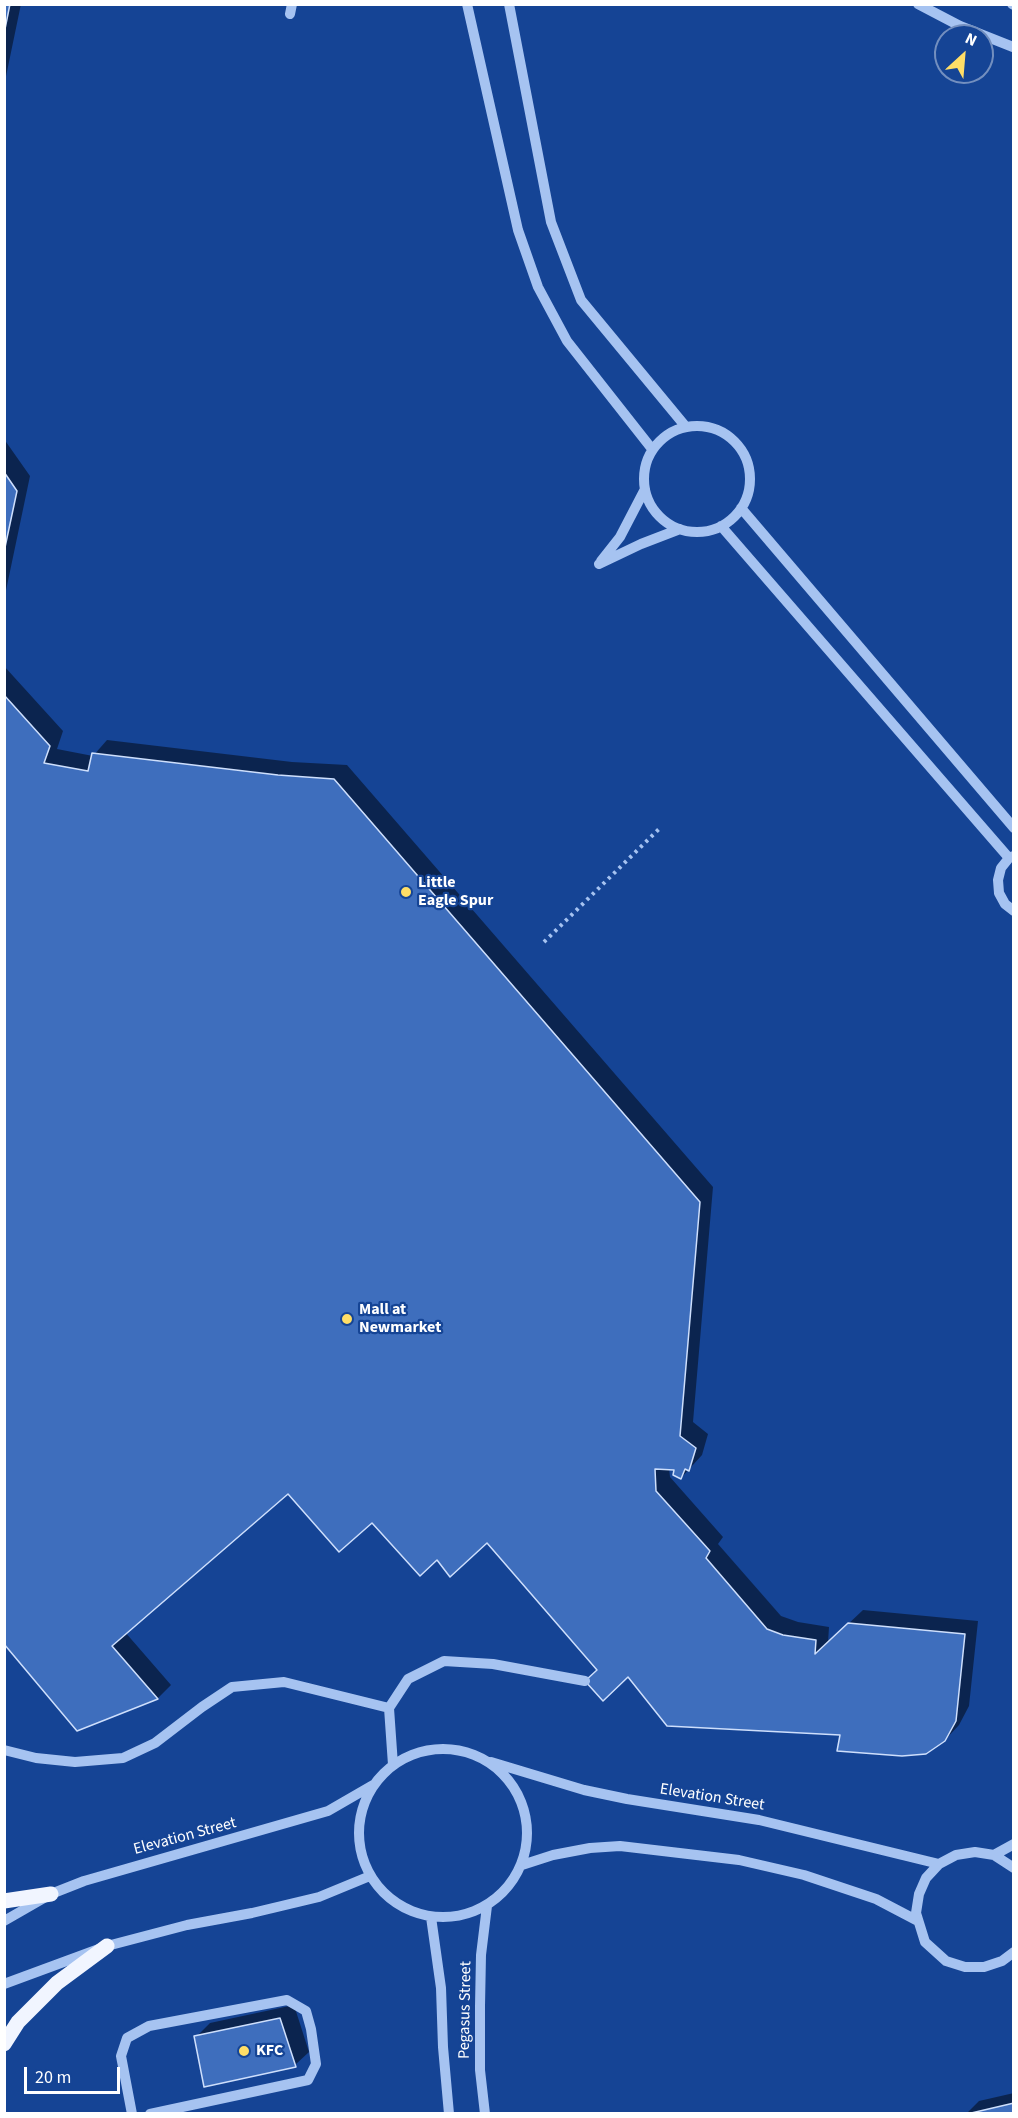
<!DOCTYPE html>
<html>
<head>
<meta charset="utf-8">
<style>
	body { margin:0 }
	#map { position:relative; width:1018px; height:2118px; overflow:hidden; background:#154495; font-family:"Source Sans 3",sans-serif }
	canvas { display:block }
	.frame { position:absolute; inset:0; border:6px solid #fff; pointer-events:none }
	.north { position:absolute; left:934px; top:24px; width:60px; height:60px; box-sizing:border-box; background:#154495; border:2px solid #738fbf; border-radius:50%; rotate:26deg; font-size:16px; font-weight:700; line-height:24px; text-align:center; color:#fff }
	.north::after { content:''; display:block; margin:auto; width:21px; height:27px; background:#ffde67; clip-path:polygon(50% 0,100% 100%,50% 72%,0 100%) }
	.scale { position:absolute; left:24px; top:2067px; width:96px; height:27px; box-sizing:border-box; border:3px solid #fff; border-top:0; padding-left:8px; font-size:18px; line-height:21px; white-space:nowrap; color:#fff; -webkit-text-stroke:4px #154495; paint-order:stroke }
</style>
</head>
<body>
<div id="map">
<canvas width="1018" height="2118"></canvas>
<div class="frame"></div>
<div class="north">N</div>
<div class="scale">20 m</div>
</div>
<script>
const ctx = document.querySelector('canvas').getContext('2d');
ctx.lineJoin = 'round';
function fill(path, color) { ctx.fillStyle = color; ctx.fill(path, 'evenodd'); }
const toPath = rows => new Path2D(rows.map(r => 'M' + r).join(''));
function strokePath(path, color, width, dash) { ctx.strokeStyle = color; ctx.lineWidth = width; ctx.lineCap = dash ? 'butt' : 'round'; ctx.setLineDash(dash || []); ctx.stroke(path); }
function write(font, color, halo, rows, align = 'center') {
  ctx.font = font + ' "Source Sans 3",sans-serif'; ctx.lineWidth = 4.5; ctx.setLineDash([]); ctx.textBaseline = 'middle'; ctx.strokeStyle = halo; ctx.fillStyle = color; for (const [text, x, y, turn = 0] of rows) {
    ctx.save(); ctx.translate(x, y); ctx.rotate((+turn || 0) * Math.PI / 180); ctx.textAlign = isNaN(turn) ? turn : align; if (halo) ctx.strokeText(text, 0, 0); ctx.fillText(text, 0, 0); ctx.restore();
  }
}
fill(toPath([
	[4,4,21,4,4,86],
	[4,439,30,476,4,600],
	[4,666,63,731,57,749,93,756,107,740,292,762,347,765,713,1187,693,1422,708,1434,702,1455,681,1478,676,1468,669,1468,670,1477,723,1537,718,1544,781,1616,798,1622,829,1627,828,1643,863,1610,978,1621,969,1706,959,1725,945,1740,842,1733,628,1675,599,1670,487,1541,438,1558,372,1521,288,1492,125,1632,171,1685,158,1698,78,1729,4,1642],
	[294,2005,309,2052,295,2065,196,2037,210,2023],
	[1014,2093,1014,2114,966,2114,979,2101]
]), '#0007');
const building = toPath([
	[4,4,10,4,4,34,4,4],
	[4,472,17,491,4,552,4,472],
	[4,695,50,746,44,763,88,771,92,753,278,775,334,779,700,1202,680,1436,696,1448,689,1471,685,1469,681,1479,673,1475,674,1470,655,1469,656,1491,710,1551,706,1558,767,1629,783,1635,816,1640,815,1654,848,1623,965,1634,956,1721,945,1741,926,1754,902,1756,837,1751,840,1735,667,1726,628,1677,603,1701,585,1681,597,1670,487,1543,450,1577,437,1560,420,1576,372,1523,339,1552,288,1494,112,1646,158,1699,77,1731,4,1644,4,695],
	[280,2018,296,2067,204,2087,194,2036,280,2018],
	[1014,2103,1014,2114,967,2114,1014,2103]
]);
fill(building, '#3e6ebd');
strokePath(building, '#cedffc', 1.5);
strokePath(toPath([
	[544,942,659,829]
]), '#a6c3f1', 4, [3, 4.5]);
strokePath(toPath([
	[467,4,518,230,538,287,567,341,652,449],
	[509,4,551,222,581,300,686,427],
	[918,4,960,26,1013,47],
	[1012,4,1014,5],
	[290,14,292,4],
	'644 479a53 53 0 1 1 106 0a53 53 0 1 1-106 0Z',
	[741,508,1014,828],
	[721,526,1009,858],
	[601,561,620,537,645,489],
	[599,564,641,544,680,529],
	[1014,856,1009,858,1001,868,998,880,999,893,1005,904,1014,911],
	'359 1833a84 84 0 1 1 168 0a84 84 0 1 1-168 0Z',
	[4,1750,36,1758,75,1762,123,1758,155,1743,202,1707,232,1687,284,1682,389,1708],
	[491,1762,584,1790,627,1799,759,1820,939,1864],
	[393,1765,389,1708,408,1679,444,1661,493,1664,585,1681],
	[994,1855,1014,1844],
	[522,1865,553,1855,590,1848,620,1846,739,1860,804,1875,876,1899,918,1921],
	[1014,1868,994,1855,975,1852,956,1855,939,1864,926,1878,919,1894,916,1913,925,1942,946,1961,965,1967,984,1967,1002,1961,1014,1952],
	[431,1917,441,1988,443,2047,449,2114],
	[4,1921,51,1894,84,1881,328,1811,373,1785],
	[4,1984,107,1946,187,1925,252,1913,319,1897,370,1876],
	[132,2114,121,2056,127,2038,149,2026,287,2000,306,2011,311,2029,316,2064,308,2080,150,2114],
	[485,2114,480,2070,480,2006,481,1955,487,1906]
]), '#a6c3f1', 10);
strokePath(toPath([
	[4,1901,51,1894],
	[4,2044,18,2022,57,1983,107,1946]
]), '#f1f5ff', 15);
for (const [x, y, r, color] of [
	[406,892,6,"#ffde67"],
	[347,1319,6,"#ffde67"],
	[244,2051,6,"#ffde67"]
]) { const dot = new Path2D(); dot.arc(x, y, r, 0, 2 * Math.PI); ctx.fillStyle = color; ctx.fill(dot); strokePath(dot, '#154495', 2); }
write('bold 16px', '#fff', '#154495', [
	["Little",418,883],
	["Eagle Spur",418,901],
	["Mall at",359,1310],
	["Newmarket",359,1328],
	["KFC",256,2051]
], 'left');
write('16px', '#fff', '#154495', [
	["Elevation Street",712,1798,9],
	["Elevation Street",185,1837,-15],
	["Pegasus Street",466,2010,-89]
]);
</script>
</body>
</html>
